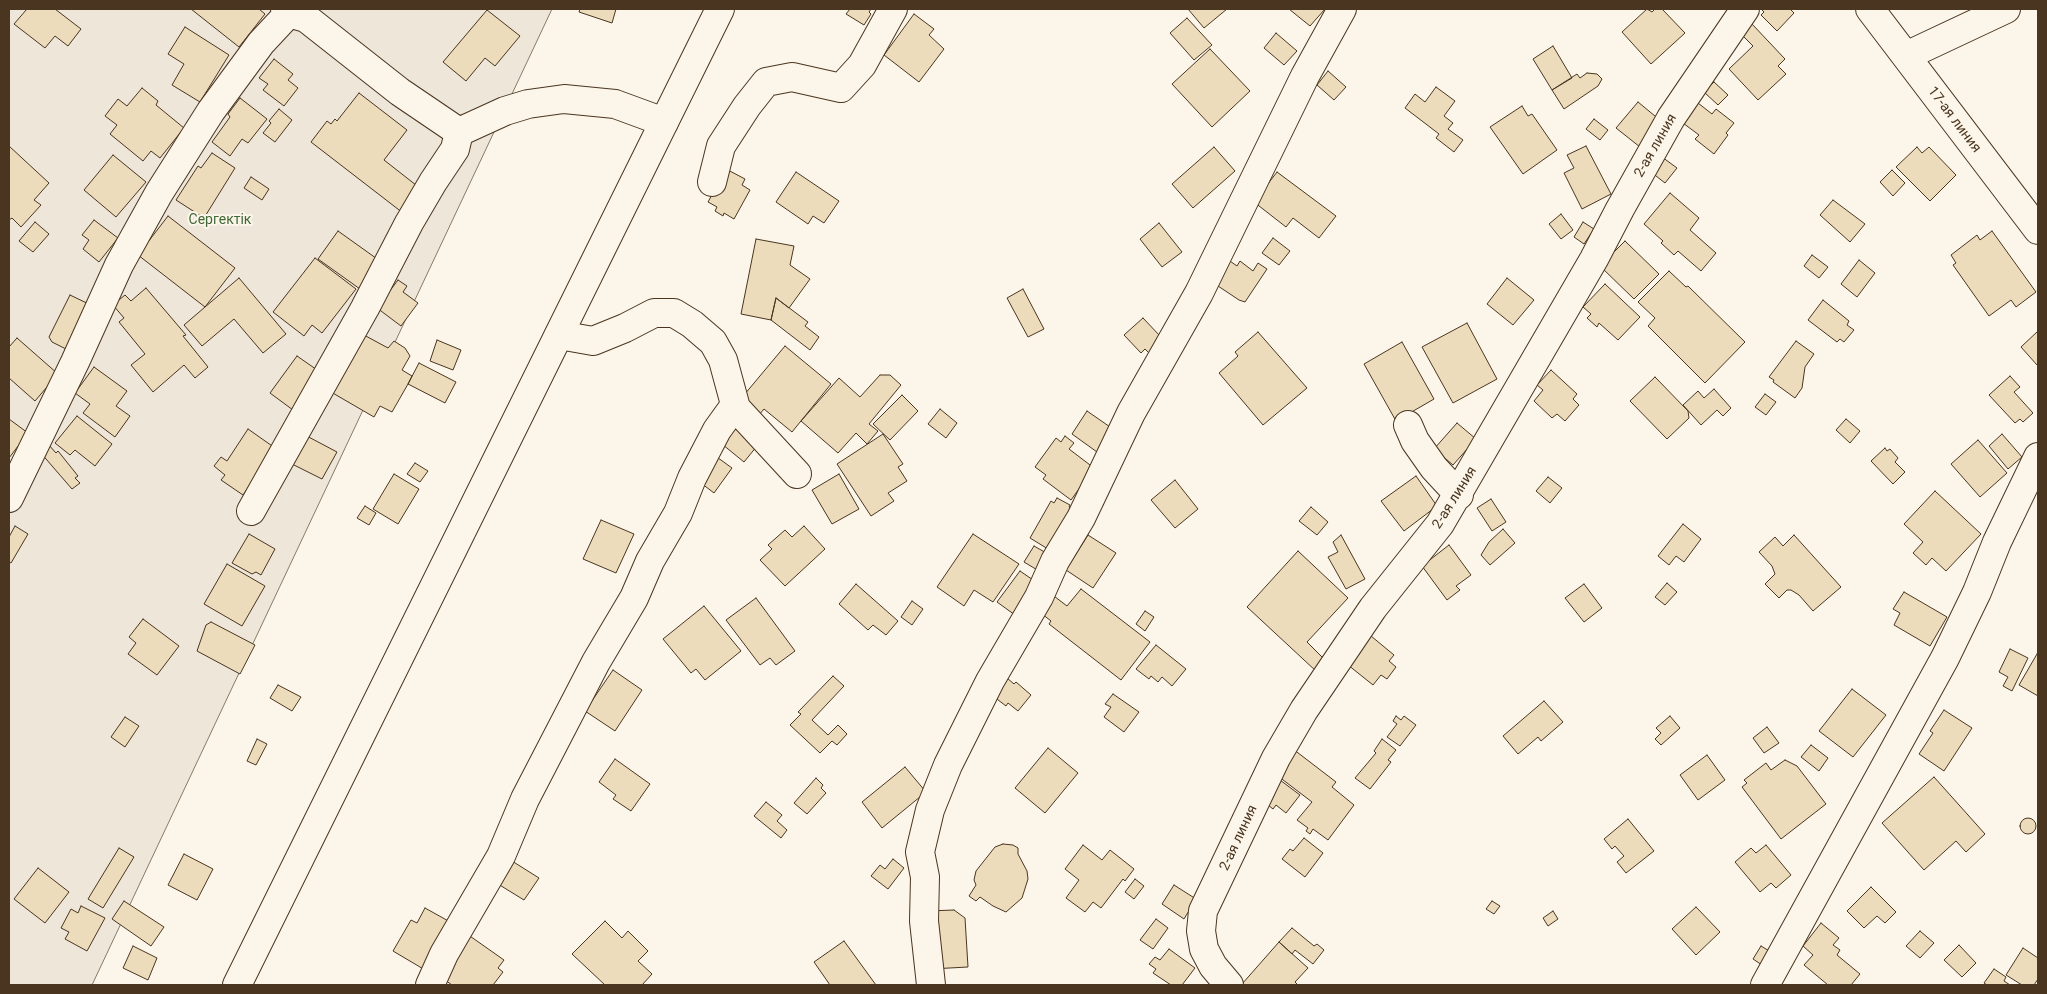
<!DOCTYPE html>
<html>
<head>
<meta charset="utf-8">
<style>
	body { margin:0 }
	#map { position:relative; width:2047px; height:994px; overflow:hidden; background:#fbf6e9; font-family:Roboto,sans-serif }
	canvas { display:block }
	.frame { position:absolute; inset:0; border:10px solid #4a3520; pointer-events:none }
</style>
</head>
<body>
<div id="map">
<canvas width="2047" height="994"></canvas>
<div class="frame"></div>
</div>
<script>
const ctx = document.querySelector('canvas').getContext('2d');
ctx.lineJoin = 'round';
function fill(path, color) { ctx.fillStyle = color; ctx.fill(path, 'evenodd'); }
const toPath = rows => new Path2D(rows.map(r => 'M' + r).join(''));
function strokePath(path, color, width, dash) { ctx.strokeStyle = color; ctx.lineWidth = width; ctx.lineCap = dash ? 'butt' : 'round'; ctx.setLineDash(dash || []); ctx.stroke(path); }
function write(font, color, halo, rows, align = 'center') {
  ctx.font = font + ' Roboto,sans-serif'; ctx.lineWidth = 4; ctx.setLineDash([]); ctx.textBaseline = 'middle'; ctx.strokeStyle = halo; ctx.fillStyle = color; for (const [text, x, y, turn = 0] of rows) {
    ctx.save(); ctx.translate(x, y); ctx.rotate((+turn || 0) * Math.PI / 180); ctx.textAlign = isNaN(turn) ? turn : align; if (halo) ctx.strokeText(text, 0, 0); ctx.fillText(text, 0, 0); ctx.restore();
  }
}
const green = toPath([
	[9,9,552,9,92,985,9,985,9,9]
]);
fill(green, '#ede6d9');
strokePath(green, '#887966', 1);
const building = toPath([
	[27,9,55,9,81,29,68,46,55,36,45,48,14,24,27,9],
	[191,9,259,9,265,14,239,47,191,9],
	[580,9,616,9,612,23,579,12,580,9],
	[850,9,871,9,869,12,871,14,864,25,846,14,850,9],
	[1188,9,1227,9,1204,28,1188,9],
	[1289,9,1325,9,1310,26,1289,9],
	[1647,9,1652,12,1655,9,1662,9,1685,33,1651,64,1622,32,1647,9],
	[1761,9,1790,9,1794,13,1777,31,1761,15,1764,12,1761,9],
	[487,10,520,36,495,66,485,58,466,81,443,62,487,10],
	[914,14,934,29,929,35,944,49,919,82,884,55,914,14],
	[1187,18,1212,45,1194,60,1170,33,1187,18],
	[1752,24,1785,59,1778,66,1786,74,1758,100,1729,69,1753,46,1741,34,1752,24],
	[185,27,229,55,200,102,172,85,184,64,168,54,185,27],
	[1276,33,1297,51,1284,65,1264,48,1276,33],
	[1553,46,1572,78,1552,90,1533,59,1553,46],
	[1210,49,1250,91,1212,127,1172,84,1210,49],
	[274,59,293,74,288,80,298,88,284,106,263,90,268,84,259,78,274,59],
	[1328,71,1346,87,1334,100,1317,85,1328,71],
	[1587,73,1597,74,1602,79,1598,86,1564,109,1552,90,1577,74,1580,78,1587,73],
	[1714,82,1728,95,1718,105,1704,92,1714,82],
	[1436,87,1455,101,1444,116,1453,123,1448,129,1463,140,1454,152,1436,138,1439,134,1405,108,1415,94,1425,102,1436,87],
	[142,88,158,101,156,105,184,128,160,158,151,151,143,161,110,134,117,125,105,116,118,99,127,106,142,88],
	[359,93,407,130,384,160,421,189,403,213,311,142,327,121,331,124,335,119,337,121,359,93],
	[240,98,267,119,248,143,242,139,230,156,212,142,230,117,228,114,240,98],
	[1638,102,1661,121,1640,147,1616,128,1638,102],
	[1698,103,1712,114,1716,109,1734,123,1726,133,1728,135,1714,154,1695,139,1699,135,1683,123,1698,103],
	[1522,106,1528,116,1532,114,1557,150,1523,174,1490,127,1522,106],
	[279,109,292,120,275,142,263,133,271,123,269,121,279,109],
	[1594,119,1608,130,1600,140,1586,129,1594,119],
	[9,146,49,183,34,200,41,205,21,227,12,218,9,220,9,146],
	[1586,146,1611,194,1582,209,1564,173,1574,168,1567,155,1586,146],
	[1214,147,1235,171,1193,208,1172,184,1214,147],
	[1917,147,1922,153,1929,147,1956,175,1930,201,1896,167,1917,147],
	[212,153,235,168,204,218,176,200,198,166,201,168,212,153],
	[113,155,146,182,116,217,84,190,113,155],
	[1662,157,1677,168,1665,183,1651,172,1662,157],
	[726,169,745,179,742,185,750,190,734,219,724,213,723,216,715,211,717,207,708,202,726,169],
	[1892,170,1905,183,1893,196,1880,182,1892,170],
	[796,172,839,201,824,223,813,216,808,224,776,202,796,172],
	[1277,172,1336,216,1319,238,1293,218,1286,227,1254,202,1277,172],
	[251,177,269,189,262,200,244,188,251,177],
	[1670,193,1699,218,1690,230,1716,253,1701,271,1678,251,1674,255,1661,243,1663,241,1644,224,1670,193],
	[1833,200,1865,224,1850,242,1820,215,1833,200],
	[1561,214,1573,230,1561,239,1549,224,1561,214],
	[168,216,235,268,205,307,138,255,168,216],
	[94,220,118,238,99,262,83,249,89,240,82,235,94,220],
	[35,222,49,234,33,252,19,241,35,222],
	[1583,222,1594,229,1584,244,1574,237,1583,222],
	[1159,223,1182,252,1162,267,1140,239,1159,223],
	[338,231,380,261,360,289,318,259,338,231],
	[1992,231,2036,292,2016,307,2011,300,1989,316,1953,265,1956,263,1951,255,1977,235,1980,240,1992,231],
	[1273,238,1290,251,1279,265,1262,253,1273,238],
	[756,239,794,246,790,265,810,279,789,308,776,298,771,320,741,314,756,239],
	[1625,241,1659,274,1634,299,1600,266,1625,241],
	[1812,255,1828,267,1819,278,1804,266,1812,255],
	[315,258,356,289,322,333,312,325,304,336,273,312,315,258],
	[1227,259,1237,266,1240,261,1253,271,1258,263,1267,269,1245,302,1239,300,1212,282,1227,259],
	[1859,260,1875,273,1857,297,1841,284,1859,260],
	[1669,271,1686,287,1688,286,1745,342,1705,383,1648,326,1655,318,1638,302,1669,271],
	[239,278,286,334,263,353,234,319,202,346,184,325,239,278],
	[1507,278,1534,300,1513,325,1487,304,1507,278],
	[398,280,407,286,403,292,418,303,401,326,377,308,398,280],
	[1605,284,1640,317,1618,340,1599,323,1597,327,1587,318,1591,314,1583,307,1605,284],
	[146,288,186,335,183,336,208,367,195,378,184,365,153,392,131,365,145,354,119,322,124,318,113,305,125,295,131,301,146,288],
	[1023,289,1044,329,1028,337,1007,298,1023,289],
	[70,295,95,307,72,352,52,342,49,337,70,295],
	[776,298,808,322,805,326,819,337,810,350,771,320,776,298],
	[1823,300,1849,321,1847,325,1854,330,1844,342,1840,339,1837,342,1808,320,1823,300],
	[1143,318,1160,336,1153,357,1145,349,1141,353,1124,335,1143,318],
	[1467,323,1497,379,1453,403,1422,347,1467,323],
	[2038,331,2038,364,2037,365,2021,347,2038,331],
	[1258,332,1307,388,1263,425,1219,373,1238,356,1235,352,1258,332],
	[364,335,388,348,394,341,405,348,410,356,402,370,412,376,408,384,392,412,380,406,374,417,331,392,364,335],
	[17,338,58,374,35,401,9,378,9,347,17,338],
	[437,340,461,350,453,370,430,361,437,340],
	[1796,341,1814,354,1805,367,1802,388,1795,398,1773,382,1774,380,1769,377,1796,341],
	[1402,342,1434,399,1396,421,1364,364,1402,342],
	[785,346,831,384,792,432,764,409,758,416,739,401,785,346],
	[297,356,320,372,293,410,270,393,297,356],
	[419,363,456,382,445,403,408,384,419,363],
	[94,367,127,391,116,406,130,416,115,437,83,413,90,404,75,393,94,367],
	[1551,370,1577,394,1573,399,1579,405,1565,421,1557,414,1552,418,1534,401,1543,390,1537,385,1551,370],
	[880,375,890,375,901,385,869,424,878,431,867,444,856,433,838,453,801,421,839,378,860,397,880,375],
	[2010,376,2020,387,2014,392,2033,413,2023,422,2020,419,2015,423,1989,395,2010,376],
	[1655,377,1688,411,1689,418,1667,439,1630,401,1655,377],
	[1714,389,1731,408,1723,416,1717,410,1701,425,1683,405,1698,391,1704,398,1714,389],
	[1765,394,1776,402,1766,415,1755,407,1765,394],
	[902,395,918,411,890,440,873,424,902,395],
	[940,409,957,423,946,438,928,424,940,409],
	[1087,411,1113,429,1097,452,1072,434,1087,411],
	[77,416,112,444,95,466,75,450,70,455,55,443,77,416],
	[9,419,28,433,9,458,9,419],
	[1846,419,1860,431,1850,443,1836,430,1846,419],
	[1457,423,1476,439,1453,465,1434,449,1457,423],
	[730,424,757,446,744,462,717,440,730,424],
	[248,429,275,448,243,495,221,480,225,475,214,466,221,457,227,461,248,429],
	[303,434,337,452,322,479,288,462,303,434],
	[883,434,903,464,898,467,907,481,888,493,894,501,871,516,837,464,883,434],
	[2002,434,2022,457,2008,469,1989,446,2002,434],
	[1065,436,1074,443,1069,449,1094,468,1071,500,1043,479,1046,475,1035,467,1056,438,1061,442,1065,436],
	[1978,440,2007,473,1980,497,1951,464,1978,440],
	[48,444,56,453,58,451,78,476,75,478,80,483,72,489,40,452,48,444],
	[1885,448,1887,451,1890,449,1898,458,1895,462,1905,472,1893,484,1871,461,1885,448],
	[714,455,732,468,714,493,697,480,714,455],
	[415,463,428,471,420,482,407,474,415,463],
	[394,474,419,489,398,524,373,509,394,474],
	[839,474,859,509,832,524,812,490,839,474],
	[1416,476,1437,506,1404,531,1381,501,1416,476],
	[1548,477,1562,488,1550,503,1536,491,1548,477],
	[1175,480,1198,509,1175,528,1151,500,1175,480],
	[1935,491,1981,534,1946,571,1932,558,1926,565,1913,553,1923,542,1904,524,1935,491],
	[1057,498,1070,505,1069,507,1072,509,1048,549,1030,538,1051,501,1054,503,1057,498],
	[1491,499,1506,522,1492,531,1477,508,1491,499],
	[365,506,376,513,369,525,357,518,365,506],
	[1311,507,1328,522,1317,535,1299,521,1311,507],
	[601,520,634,534,616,573,583,559,601,520],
	[1683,524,1701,539,1684,562,1676,556,1669,565,1658,556,1683,524],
	[15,526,28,534,11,563,9,562,9,537,15,526],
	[804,526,825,549,785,586,760,560,772,549,768,545,785,530,792,537,804,526],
	[1503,529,1515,543,1490,565,1481,555,1489,542,1503,529],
	[249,534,275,549,261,575,256,572,252,574,232,563,249,534],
	[973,534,1019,564,993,602,974,590,964,606,937,587,973,534],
	[1088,535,1116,553,1093,588,1066,570,1088,535],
	[1341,535,1365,579,1346,589,1328,557,1338,552,1333,542,1341,535],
	[1794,535,1841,587,1813,611,1799,595,1791,590,1787,590,1779,598,1765,584,1775,574,1772,566,1759,552,1775,537,1783,546,1794,535],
	[1449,545,1471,575,1456,586,1460,590,1447,600,1422,566,1449,545],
	[1034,546,1048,554,1039,571,1024,562,1034,546],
	[1298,551,1348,598,1307,642,1327,662,1317,672,1247,607,1298,551],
	[227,564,265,586,242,626,204,604,227,564],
	[1020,571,1036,582,1015,615,997,602,1020,571],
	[1667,583,1677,592,1665,605,1655,597,1667,583],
	[856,584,898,621,886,635,873,625,868,630,839,604,856,584],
	[1584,584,1602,608,1584,622,1565,598,1584,584],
	[1081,589,1150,642,1121,680,1049,624,1051,621,1037,610,1050,593,1067,606,1081,589],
	[1904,592,1947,617,1930,646,1894,625,1900,613,1893,609,1904,592],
	[756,598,795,651,776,665,770,658,760,665,726,620,756,598],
	[912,601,923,609,912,625,901,617,912,601],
	[704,606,741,651,705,680,696,669,691,673,663,639,704,606],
	[1145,611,1154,617,1145,631,1136,624,1145,611],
	[143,619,179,646,157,675,128,654,136,643,129,637,143,619],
	[211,622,255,645,240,674,197,651,206,625,211,622],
	[1371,636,1394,655,1389,661,1396,667,1387,679,1381,675,1373,685,1348,665,1371,636],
	[1156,645,1186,669,1172,686,1162,677,1158,682,1151,676,1149,679,1136,669,1156,645],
	[2010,649,2028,658,2012,691,2003,686,2008,677,1999,672,2010,649],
	[2037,654,2038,655,2038,696,2019,685,2037,654],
	[613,670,642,690,615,731,585,711,613,670],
	[833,676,844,686,812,720,828,735,838,725,847,734,837,745,832,741,820,753,790,725,801,714,798,712,833,676],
	[1007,678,1014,684,1016,682,1031,695,1018,711,1008,703,1006,706,993,696,1007,678],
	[278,685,301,697,292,711,270,698,278,685],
	[1852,689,1886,715,1853,757,1819,731,1852,689],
	[1113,694,1139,712,1124,732,1104,717,1111,707,1105,704,1113,694],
	[1544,701,1563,722,1541,741,1538,737,1518,754,1503,736,1544,701],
	[1944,710,1972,728,1944,771,1919,754,1933,733,1930,731,1944,710],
	[1396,716,1401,720,1404,716,1416,725,1400,746,1387,737,1397,724,1393,721,1396,716],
	[1670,716,1680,728,1661,745,1655,739,1661,733,1656,728,1670,716],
	[125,717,139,726,125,747,111,737,125,717],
	[1767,727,1779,743,1764,753,1753,738,1767,727],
	[257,739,267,744,256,765,247,761,257,739],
	[1382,739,1396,750,1388,760,1391,762,1370,789,1355,778,1376,753,1374,751,1382,739],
	[1811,745,1828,758,1819,771,1801,757,1811,745],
	[1048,748,1078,773,1045,813,1015,788,1048,748],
	[1293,749,1336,782,1332,787,1354,805,1328,840,1313,829,1310,834,1306,831,1308,828,1297,820,1312,802,1274,773,1293,749],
	[1707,755,1725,780,1698,800,1680,775,1707,755],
	[615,759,650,784,631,811,613,799,616,795,599,782,615,759],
	[1785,760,1797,766,1826,804,1781,839,1742,787,1747,783,1744,780,1766,763,1771,770,1785,760],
	[905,767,926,792,882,828,862,802,905,767],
	[1934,777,1985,834,1966,852,1956,841,1924,870,1882,823,1934,777],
	[816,778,823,785,821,788,826,793,807,814,794,803,816,778],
	[1280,780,1300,795,1286,813,1276,805,1273,809,1263,801,1280,780],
	[766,802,782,815,777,821,787,830,781,838,754,816,766,802],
	'2020 826a8 8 0 1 1 16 0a8 8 0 1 1-16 0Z',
	[1628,819,1654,851,1626,873,1617,862,1624,856,1615,846,1612,849,1604,839,1628,819],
	[1304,838,1323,853,1305,877,1282,859,1290,849,1293,851,1304,838],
	[1003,844,1013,845,1018,848,1018,854,1027,871,1028,879,1022,898,1006,912,993,906,980,897,976,901,969,896,976,885,974,880,976,871,995,847,1003,844],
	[1083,845,1102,860,1110,850,1134,869,1125,881,1123,879,1101,908,1093,902,1085,912,1066,898,1079,880,1065,869,1083,845],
	[1766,845,1791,875,1776,888,1771,883,1760,892,1735,862,1751,848,1756,853,1766,845],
	[119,848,134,857,103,908,88,899,119,848],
	[184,854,213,869,197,900,168,885,184,854],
	[893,859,904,868,888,889,871,876,880,865,885,869,893,859],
	[512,861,539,878,524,900,498,884,512,861],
	[38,868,69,892,45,923,14,899,38,868],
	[1135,879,1144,886,1134,899,1125,892,1135,879],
	[1174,885,1196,899,1184,919,1162,904,1174,885],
	[1871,887,1896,912,1885,923,1877,916,1864,928,1847,911,1871,887],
	[124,901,164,927,151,946,112,919,124,901],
	[1492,901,1500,906,1494,914,1486,909,1492,901],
	[81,906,105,918,87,951,65,939,69,932,61,928,71,909,78,913,81,906],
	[1696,907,1720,932,1696,955,1672,929,1696,907],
	[425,908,452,923,425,970,393,951,411,920,417,923,425,908],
	[954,910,965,918,968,967,931,969,928,911,954,910],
	[1553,911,1558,919,1548,926,1543,918,1553,911],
	[1156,919,1168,928,1153,949,1140,940,1156,919],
	[605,921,622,938,628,931,648,951,638,961,652,974,642,985,605,985,572,954,605,921],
	[1821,923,1839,938,1833,945,1840,950,1837,955,1860,974,1851,985,1828,985,1804,965,1813,955,1803,946,1821,923],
	[1292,928,1314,946,1317,944,1324,950,1313,964,1295,950,1292,954,1279,942,1292,928],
	[1920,931,1934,943,1920,958,1906,946,1920,931],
	[467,934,504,960,498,968,503,972,493,985,452,985,438,975,467,934],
	[844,941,876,985,830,985,814,962,844,941],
	[1279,942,1308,968,1295,982,1298,985,1243,985,1242,984,1279,942],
	[1959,945,1976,963,1962,977,1944,960,1959,945],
	[133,946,157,958,148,980,123,968,133,946],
	[1761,946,1771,952,1762,965,1753,959,1761,946],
	[2023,948,2038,958,2038,979,2034,985,2022,985,2006,975,2023,948],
	[1169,949,1195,968,1182,985,1171,985,1153,973,1156,969,1149,964,1155,957,1160,960,1169,949],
	[1994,969,2006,977,2004,981,2010,985,1987,985,1984,983,1994,969]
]);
fill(building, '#ecdcbc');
strokePath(building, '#4a3520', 1);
const minor = toPath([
	[285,9,289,13,306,18,400,92,459,132,505,111,528,104,564,99,615,104,664,122],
	[1870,9,2038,230],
	[1906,56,2006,9],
	[712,182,721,146,747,106,766,82,792,77,841,88,862,65,893,9],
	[559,335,593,341,625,328,654,313,674,313,692,324,713,342,723,360,736,408,797,474],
	[1408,425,1415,441,1434,468,1459,495],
	[9,498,75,362,119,265,159,193,211,111,261,43,289,13],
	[251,511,365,308,409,223,433,182,455,149,459,132],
	[430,985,444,954,501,856,525,799,596,662,634,598,650,561,678,513,692,478,717,430,735,405],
	[931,985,924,921,925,877,920,852,930,810,948,765,990,681,1039,597,1055,561,1081,518,1131,413,1199,293,1305,76,1342,9],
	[1229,985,1213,966,1204,949,1201,931,1203,911,1276,758,1304,710,1373,608,1440,524,1594,259,1620,209,1671,118,1745,9],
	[1765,985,1945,658,1977,592,1997,542,2038,457]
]);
const major = toPath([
	[237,985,720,9]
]);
strokePath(minor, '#4a3520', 30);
strokePath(major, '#4a3520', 30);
strokePath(minor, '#fbf6e9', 28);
strokePath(major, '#fbf6e9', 28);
write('14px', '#4a3520', '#fbf6e9', [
	["17-ая линия",1954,120,53],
	["2-ая линия",1656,146,-60],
	["2-ая линия",1455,498,-58],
	["2-ая линия",1239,838,-65]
]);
write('14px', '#436837', '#fbf6e9', [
	["Сергектік",220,220]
]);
</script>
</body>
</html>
